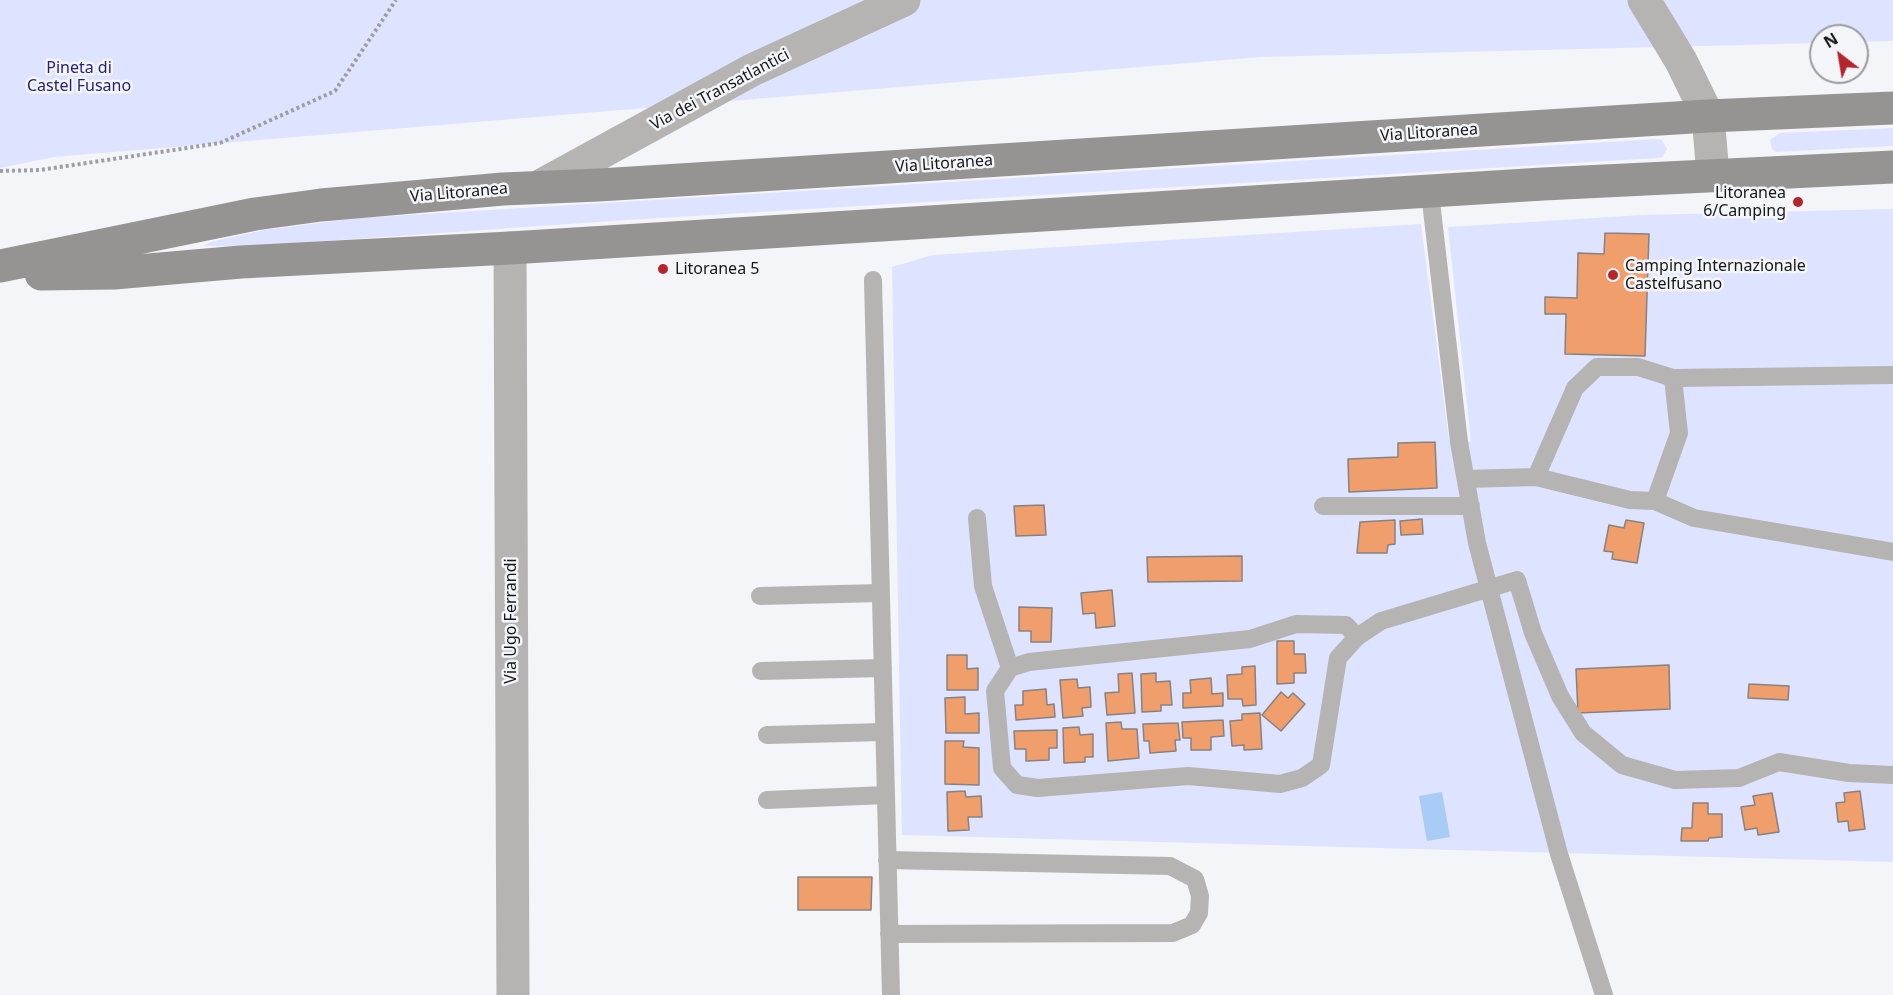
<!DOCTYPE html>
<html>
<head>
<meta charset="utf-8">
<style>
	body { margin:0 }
	#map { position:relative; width:1893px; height:995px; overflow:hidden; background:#f4f5f9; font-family:"Noto Sans",sans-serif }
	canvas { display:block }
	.north { position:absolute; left:1809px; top:24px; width:60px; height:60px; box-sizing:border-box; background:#f4f5f9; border:2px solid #9c9c9f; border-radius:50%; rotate:329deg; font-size:16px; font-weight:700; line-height:24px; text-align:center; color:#171719 }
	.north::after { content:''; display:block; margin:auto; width:21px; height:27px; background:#b5252c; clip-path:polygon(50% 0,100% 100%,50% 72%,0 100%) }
</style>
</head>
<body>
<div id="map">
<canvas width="1893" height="995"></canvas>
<div class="north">N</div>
</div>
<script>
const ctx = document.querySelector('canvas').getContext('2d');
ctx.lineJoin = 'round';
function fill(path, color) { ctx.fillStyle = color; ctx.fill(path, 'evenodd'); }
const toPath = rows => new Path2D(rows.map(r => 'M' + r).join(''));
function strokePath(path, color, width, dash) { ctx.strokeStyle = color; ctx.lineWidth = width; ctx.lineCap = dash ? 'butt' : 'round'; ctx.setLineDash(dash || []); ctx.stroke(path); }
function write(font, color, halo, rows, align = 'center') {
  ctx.font = font + ' "Noto Sans",sans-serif'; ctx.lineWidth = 5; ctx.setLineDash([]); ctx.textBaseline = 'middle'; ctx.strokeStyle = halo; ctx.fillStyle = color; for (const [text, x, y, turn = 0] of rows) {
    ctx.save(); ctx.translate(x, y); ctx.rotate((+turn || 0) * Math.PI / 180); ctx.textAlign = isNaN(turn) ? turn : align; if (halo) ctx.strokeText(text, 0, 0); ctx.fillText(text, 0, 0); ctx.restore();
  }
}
fill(toPath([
	[0,0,1893,0,1893,41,1857,42,1857,36,1821,36,1821,43,1261,57,54,157,0,168],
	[1893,128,1893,146,1776,152,1772,149,1770,140,1780,133],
	[1656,139,1662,140,1667,149,1662,157,1657,158,627,220,253,246,203,246,210,242,264,230,358,218],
	[1893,209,1893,862,902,835,892,267,933,255,1421,224,1449,440,1471,442,1448,227,1643,215]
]), '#dee3ff');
fill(toPath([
	[1442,792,1450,837,1427,841,1419,796]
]), '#a8ccf6');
const building = toPath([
	[1605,233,1649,234,1645,356,1565,354,1566,314,1545,314,1545,297,1577,298,1578,253,1604,254,1605,233],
	[1435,442,1437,488,1349,492,1348,459,1398,457,1398,443,1435,442],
	[1044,505,1046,535,1016,536,1014,506,1044,505],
	[1422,519,1423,534,1401,535,1400,521,1422,519],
	[1395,520,1395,544,1388,545,1387,553,1357,553,1360,522,1395,520],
	[1626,520,1644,523,1637,563,1612,559,1613,552,1604,551,1609,525,1624,528,1626,520],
	[1242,556,1242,581,1148,582,1147,557,1242,556],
	[1112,590,1115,626,1096,628,1095,613,1083,614,1081,593,1112,590],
	[1019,607,1052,608,1051,642,1031,642,1031,631,1019,631,1019,607],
	[1277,641,1294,641,1294,654,1305,654,1306,673,1294,673,1294,683,1277,684,1277,641],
	[947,655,967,655,967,669,978,668,978,690,947,690,947,655],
	[1669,665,1670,709,1578,713,1576,669,1669,665],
	[1255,666,1256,705,1243,706,1242,699,1228,699,1227,675,1242,674,1242,667,1255,666],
	[1132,673,1135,713,1107,715,1105,693,1119,692,1118,674,1132,673],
	[1156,673,1156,682,1170,681,1172,705,1161,705,1161,711,1142,712,1141,674,1156,673],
	[1211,678,1212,694,1223,693,1223,706,1183,708,1183,693,1191,693,1190,680,1211,678],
	[1077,679,1078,688,1090,687,1091,707,1082,708,1083,716,1063,718,1060,680,1077,679],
	[1749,684,1789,686,1788,700,1748,698,1749,684],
	[1046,689,1047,705,1054,704,1055,717,1016,720,1015,705,1023,705,1023,691,1046,689],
	[1281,692,1288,698,1293,693,1305,704,1281,731,1262,715,1281,692],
	[965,697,965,714,979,713,979,733,946,733,945,698,965,697],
	[1260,713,1262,749,1244,750,1244,745,1232,746,1230,721,1242,720,1242,714,1260,713],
	[1223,720,1224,736,1211,737,1211,750,1191,750,1191,738,1183,738,1182,722,1223,720],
	[1121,722,1122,729,1137,729,1139,758,1108,761,1106,723,1121,722],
	[1178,723,1180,740,1175,740,1176,751,1150,753,1149,741,1144,741,1143,724,1178,723],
	[1079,727,1080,735,1093,734,1093,757,1085,757,1085,762,1064,763,1063,728,1079,727],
	[1057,730,1057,748,1049,748,1049,760,1026,761,1026,749,1015,749,1014,731,1057,730],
	[945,741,964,741,963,747,979,748,979,785,945,784,945,741],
	[965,791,966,797,981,796,982,817,968,817,969,830,948,831,947,792,965,791],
	[1860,791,1865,829,1849,831,1848,821,1838,822,1836,803,1845,802,1844,793,1860,791],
	[1772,793,1779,832,1758,835,1757,828,1745,830,1741,807,1755,805,1753,796,1772,793],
	[1693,803,1708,803,1708,814,1722,814,1722,837,1709,838,1708,841,1681,841,1682,828,1692,828,1693,803],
	[798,877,872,877,871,910,798,910,798,877]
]);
fill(building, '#f09e6c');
strokePath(building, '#868280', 1.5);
strokePath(toPath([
	[0,171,40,170,220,143,335,91,396,0]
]), '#9f9fa2', 4, [3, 3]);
strokePath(toPath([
	[1430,193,1459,442,1477,543,1559,854,1604,995],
	[873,280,891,995],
	[1536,477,1575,388,1597,367,1638,367,1673,378,1893,375],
	[1466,479,1536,477,1630,500,1655,501,1694,518,1893,552],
	[1655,501,1679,433,1673,378],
	[1323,506,1471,506],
	[977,518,983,586,1010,668],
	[760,596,881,593],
	[1357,637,1346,625,1296,624,1250,639,1029,662,1010,668,995,691,1002,768,1017,785,1038,788,1188,776,1280,784,1302,778,1321,765,1338,658,1357,637,1381,621,1517,580,1533,633,1560,696,1583,733,1622,765,1675,780,1739,778,1779,762,1849,773,1893,775],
	[761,671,883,668],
	[767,735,884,732],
	[767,800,886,795],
	[887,860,1170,866,1195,879,1200,896,1199,913,1192,925,1173,933,889,934]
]), '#b5b4b2', 18);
strokePath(toPath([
	[1644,0,1681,61,1708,116,1713,175],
	[540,186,752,70,904,0],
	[510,248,513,995]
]), '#b5b4b2', 33);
strokePath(toPath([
	[0,266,255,214,321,205,503,189,599,185,1708,116,1893,108],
	[41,274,114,273,241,262,510,248,1543,184,1893,167]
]), '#969492', 33);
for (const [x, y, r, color] of [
	[1798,202,6,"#b5252c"],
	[663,269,6,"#b5252c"],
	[1613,275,6,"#b5252c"]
]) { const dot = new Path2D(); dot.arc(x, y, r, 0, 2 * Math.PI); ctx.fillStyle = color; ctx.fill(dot); strokePath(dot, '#f4f5f9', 2); }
write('16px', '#26207c', '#f4f5f9', [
	["Pineta di",79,68],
	["Castel Fusano",79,86]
]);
write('16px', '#171719', '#f4f5f9', [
	["Via dei Transatlantici",720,90,-28],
	["Via Litoranea",1429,133,-4],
	["Via Litoranea",944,164,-4],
	["Via Litoranea",459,193,-5],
	["Via Ugo Ferrandi",511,621,-90]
]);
write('16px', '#171719', '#f4f5f9', [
	["Litoranea",1786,193,"right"],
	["6/Camping",1786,211,"right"],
	["Camping Internazionale",1625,266],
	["Castelfusano",1625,284],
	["Litoranea 5",675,269]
], 'left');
</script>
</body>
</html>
